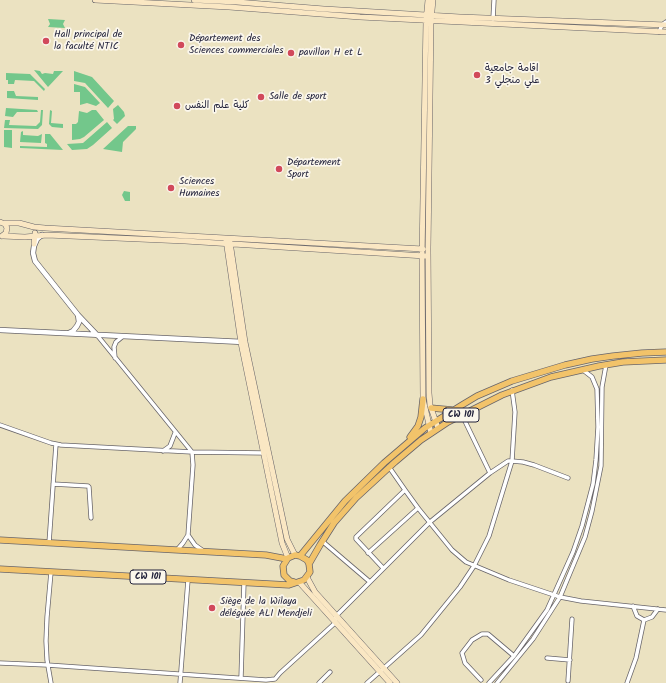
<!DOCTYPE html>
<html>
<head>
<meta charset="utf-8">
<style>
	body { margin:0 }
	canvas { display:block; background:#ebe2c1 }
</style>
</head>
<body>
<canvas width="666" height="683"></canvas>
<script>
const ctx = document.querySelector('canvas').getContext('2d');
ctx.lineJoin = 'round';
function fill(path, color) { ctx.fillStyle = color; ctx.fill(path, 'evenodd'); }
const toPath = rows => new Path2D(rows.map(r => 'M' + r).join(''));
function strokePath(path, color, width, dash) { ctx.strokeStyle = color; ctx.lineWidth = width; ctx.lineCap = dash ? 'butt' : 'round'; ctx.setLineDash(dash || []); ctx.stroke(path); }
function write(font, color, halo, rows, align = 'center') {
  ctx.font = font + ' Kalam,"Playpen Sans Arabic",sans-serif'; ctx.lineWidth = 3.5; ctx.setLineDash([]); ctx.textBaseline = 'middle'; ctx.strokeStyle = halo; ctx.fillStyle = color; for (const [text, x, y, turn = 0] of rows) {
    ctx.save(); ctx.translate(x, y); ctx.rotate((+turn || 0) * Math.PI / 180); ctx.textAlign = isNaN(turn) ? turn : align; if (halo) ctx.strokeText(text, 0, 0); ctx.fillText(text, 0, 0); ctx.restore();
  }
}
fill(toPath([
	[48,19,65,20,63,24,65,28,48,27,50,24],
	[34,70,40,71,42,74,45,73,53,74,54,71,63,71,48,87],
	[74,71,92,77,114,101,108,108,85,83,74,81],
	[6,73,30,74,45,89,44,91,34,81,15,80,14,84,8,84,8,80,6,80],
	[74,84,85,87,100,103,96,106,87,103,80,105,80,92,74,92],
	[7,91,14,91,16,96,38,97,38,100,7,98],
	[118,105,124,112,125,116,117,124,113,120,114,119,113,109],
	[6,108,37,110,38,112,17,112,13,117,5,116],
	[41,110,43,110,42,125,38,129,4,128,5,120,10,120,9,125,36,126,40,122],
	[50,110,52,111,51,123,63,124,63,128,52,127,49,124],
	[92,110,96,110,104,120,84,137,80,139,72,140,72,124,76,124,78,122,79,111,87,113],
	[107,122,112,128,93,145,87,149,72,150,67,144,83,143],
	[128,126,136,126,136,129,123,142,122,152,103,149],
	[4,130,12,130,12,148,4,147],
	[23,131,23,135,38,136,42,134,41,143,20,142,21,132],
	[45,134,50,134,63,150,20,148,20,146,47,147,47,144,45,143],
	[124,191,130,192,130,201,125,201,122,195]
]), '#73c78b');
const minor = toPath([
	[493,19,494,0],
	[659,32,662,25,666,22],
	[97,335,192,452,193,465,188,535,183,543,177,550],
	[115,358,114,347,116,342,122,337],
	[462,415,490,473],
	[0,425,51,443,61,445,192,452,265,453],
	[163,451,170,446,175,433],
	[389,467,405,490],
	[53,484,88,486,89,487,91,518],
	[188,535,195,545,202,550],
	[322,541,370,582],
	[49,543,56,444],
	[368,553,418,508],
	[383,568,356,539,356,537,405,490,418,508,452,550,466,562,509,580,560,597,581,601,666,610],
	[633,606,637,616,644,620,652,617,658,609],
	[547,658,570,660],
	[0,663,47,665,266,680,275,679,280,673,335,623,336,616,430,522,490,473,508,461,512,461,523,462,534,465,568,478],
	[241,678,244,582],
	[481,680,465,663,462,653,472,640,482,634,488,634,514,656],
	[568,681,572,619],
	[51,683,47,660,46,641,47,617,51,572],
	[180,683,188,580],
	[319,683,330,672],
	[367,683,421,635,460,587,474,566,489,536,512,461,515,412,512,390],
	[489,683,514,656,547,610,573,552,582,526,593,484,596,460,598,427,597,389,592,377,583,370],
	[497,683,533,639,560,597,585,537,592,511,601,466,602,387,606,365],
	[627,683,636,658,644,620]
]);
const tertiary = toPath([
	[42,235,37,239,34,246,33,253,35,261,78,315,97,335],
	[0,330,243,342],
	[69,333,73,331,77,326,79,322,78,315]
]);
const secondary = toPath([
	[95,0,229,7,360,17,666,32],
	[194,0,237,2,324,9,460,17,666,25],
	[428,0,426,21,422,256,423,399,431,433],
	[433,0,431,21,428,249,429,393,430,405,438,428],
	[0,222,5,224,7,228,6,233,2,236],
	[4,223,19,223,34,227,45,228,423,249],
	[3,236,25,237,47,235,185,241,425,256],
	[226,240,241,343,282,543,288,558],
	[230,242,245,342,287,539,295,555],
	[34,244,35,233],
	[307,577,309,581,315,592,397,683],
	[299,582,390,683]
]);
const primary = toPath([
	[431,408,453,410],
	[410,437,418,426,421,417,423,399],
	[0,540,266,555,287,559],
	[300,556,345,501,384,463,425,428,462,405,477,396,512,381,565,365,592,359,613,356,642,353,666,352],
	[309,564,320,545,334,523,356,498,395,462,421,440,448,422,502,395,551,377,599,366,623,362,666,360],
	[0,569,289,585,304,580,310,572,309,564,307,560,300,556,295,555,288,558,283,566,284,575,290,581,294,582]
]);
strokePath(minor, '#68656a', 5);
strokePath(tertiary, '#68656a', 6);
strokePath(secondary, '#68656a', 6);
strokePath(primary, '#68656a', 7);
strokePath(minor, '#fff', 3.5);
strokePath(tertiary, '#fff', 4.5);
strokePath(secondary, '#fae7c3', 5);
strokePath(primary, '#f2c36a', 5.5);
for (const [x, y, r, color] of [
	[46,41,4,"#d1495b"],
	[181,45,4,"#d1495b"],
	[291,53,4,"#d1495b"],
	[477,75,4,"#d1495b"],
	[261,97,4,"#d1495b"],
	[177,106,4,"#d1495b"],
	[279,169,4,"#d1495b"],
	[171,188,4,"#d1495b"],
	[212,608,4,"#d1495b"]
]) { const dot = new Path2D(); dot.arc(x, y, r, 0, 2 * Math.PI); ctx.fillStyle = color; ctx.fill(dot); strokePath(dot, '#fbf7ec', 1.5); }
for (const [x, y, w] of [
	[461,415,36],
	[148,577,36]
]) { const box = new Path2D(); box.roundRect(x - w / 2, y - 7, w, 14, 3); ctx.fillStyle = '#fbf7ec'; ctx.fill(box); strokePath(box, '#22223b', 1); }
write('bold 9px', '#22223b', null, [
	["CW 101",461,415],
	["CW 101",148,577]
]);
write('10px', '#22223b', '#fbf7ec', [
	["Hall principal de",54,35],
	["la faculté NTIC",54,47],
	["Département des",189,39],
	["Sciences commerciales",189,51],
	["pavillon H et L",299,53],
	["اقامة جامعية",485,69],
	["علي منجلي 3",485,81],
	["Salle de sport",269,97],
	["كلية علم النفس",185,106],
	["Département",287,163],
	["Sport",287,175],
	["Sciences",179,182],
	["Humaines",179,194],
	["Siège de la Wilaya",220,602],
	["déléguée ALI Mendjeli",220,614]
], 'left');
</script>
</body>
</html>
